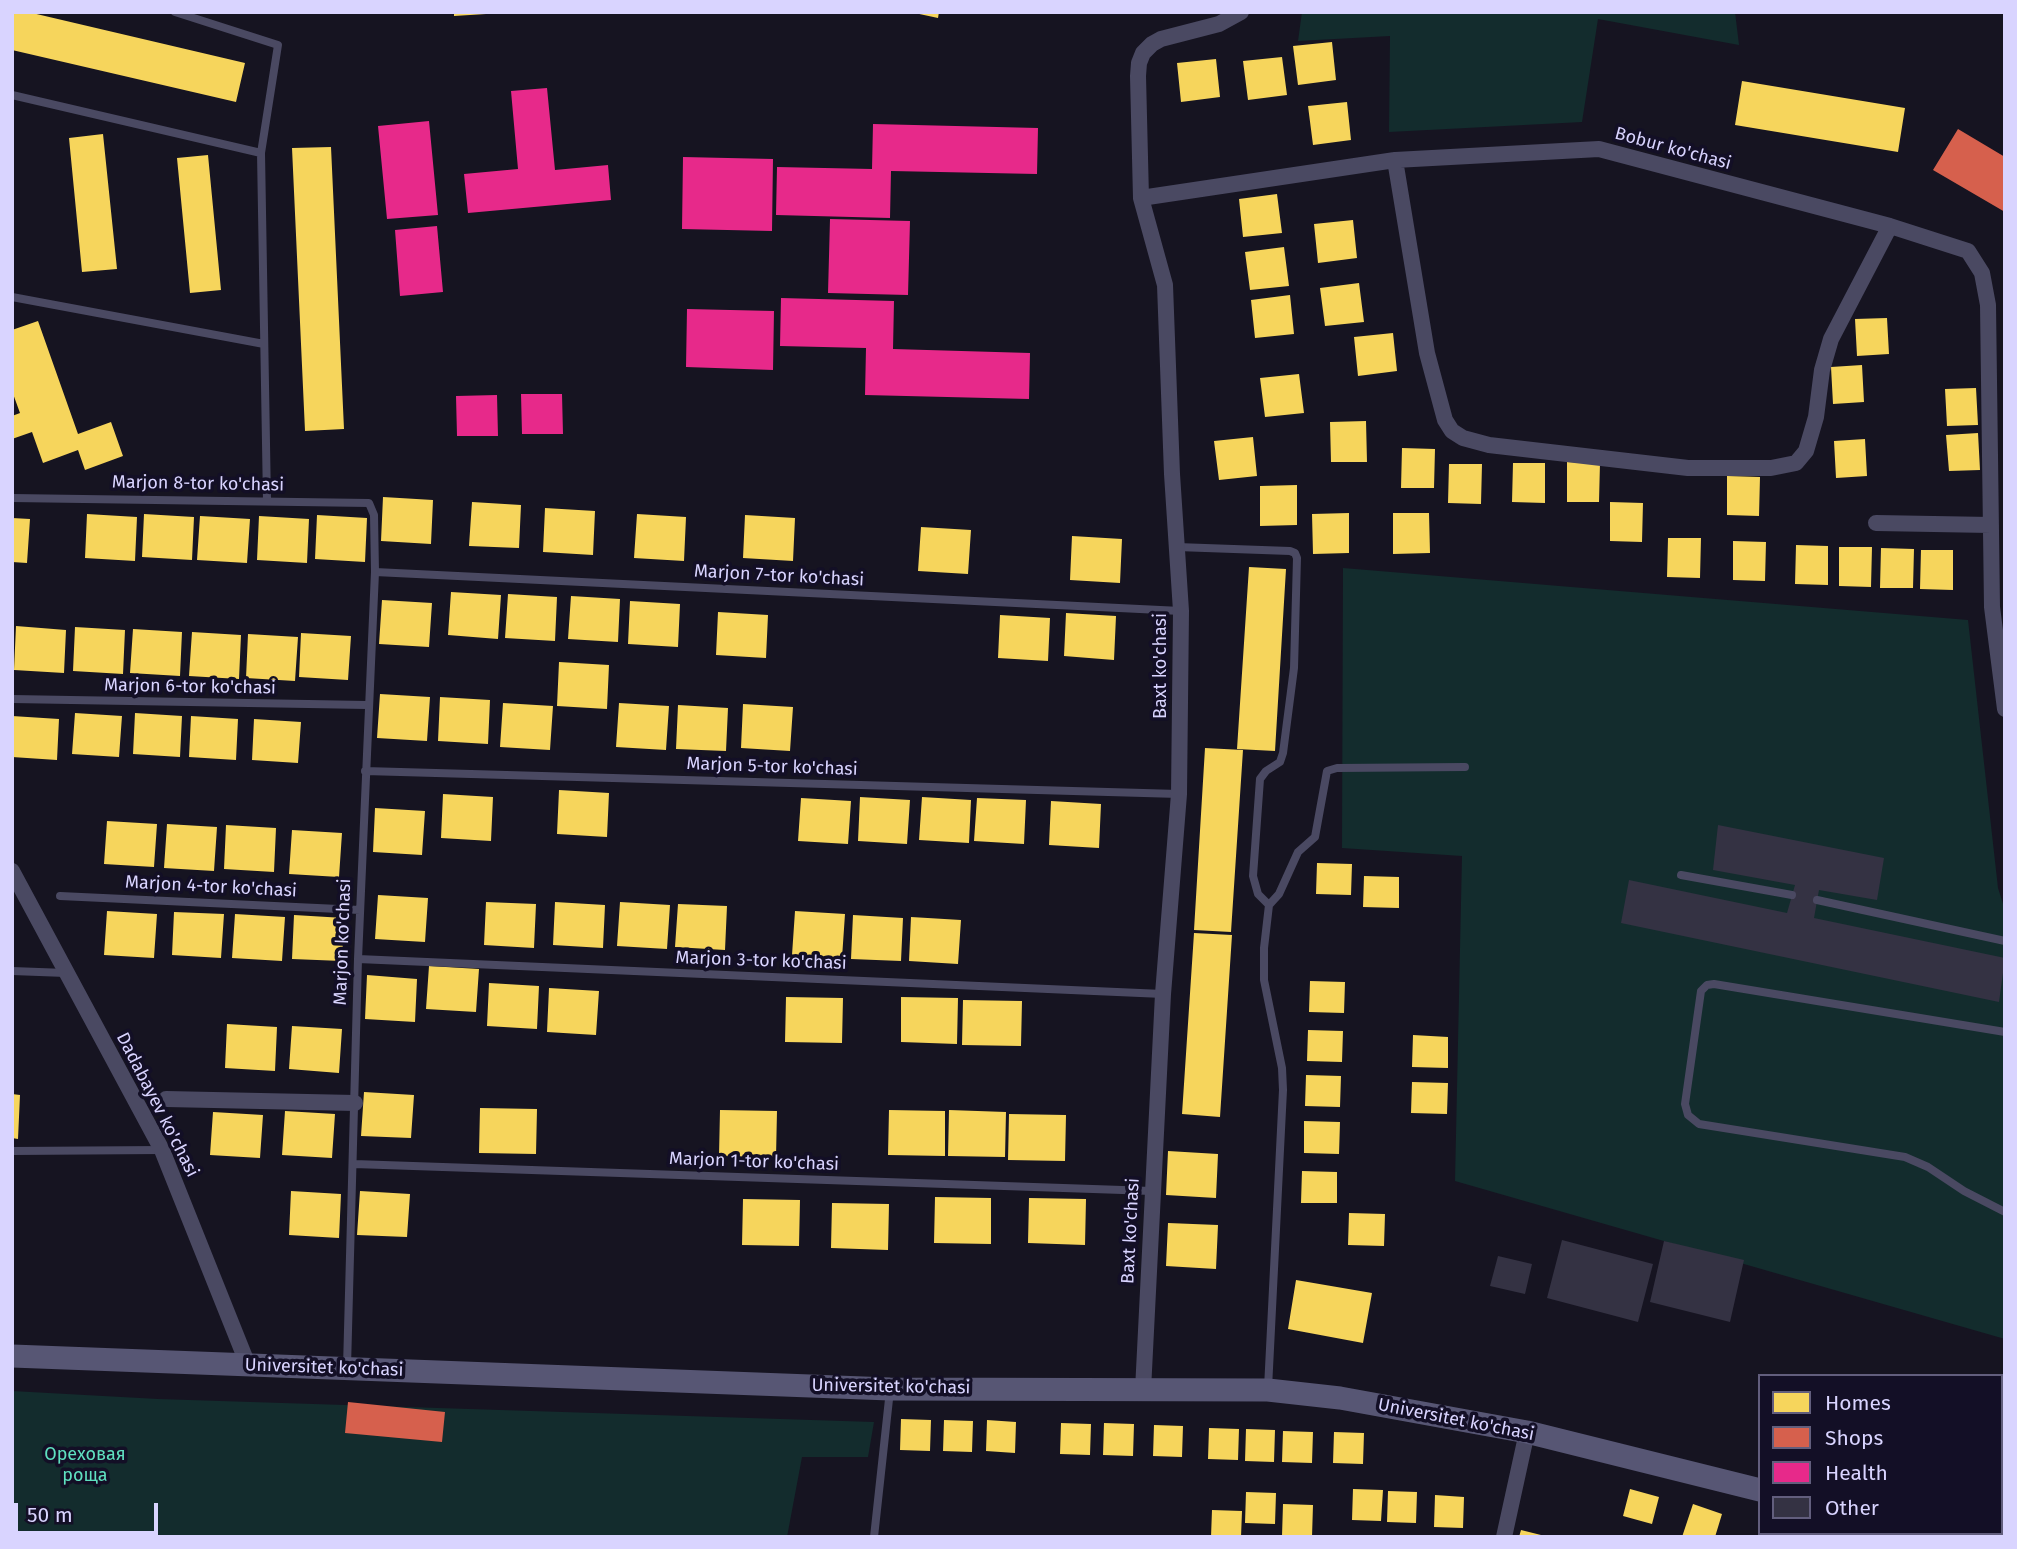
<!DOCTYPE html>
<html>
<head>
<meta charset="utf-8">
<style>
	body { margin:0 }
	#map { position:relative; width:2017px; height:1549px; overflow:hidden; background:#161421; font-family:"Fira Sans",sans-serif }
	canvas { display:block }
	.frame { position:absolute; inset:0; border:14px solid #d9d4ff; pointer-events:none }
	.legend { position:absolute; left:1758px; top:1374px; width:245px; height:161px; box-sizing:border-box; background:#130f26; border:2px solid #625e7d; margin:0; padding:9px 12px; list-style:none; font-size:21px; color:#d9d4ff }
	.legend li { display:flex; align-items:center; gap:14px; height:35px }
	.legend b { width:35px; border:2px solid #625e7d }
	.scale { position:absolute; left:14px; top:1503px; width:144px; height:32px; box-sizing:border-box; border:4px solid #d9d4ff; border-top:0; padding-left:9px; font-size:21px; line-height:24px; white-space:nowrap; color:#d9d4ff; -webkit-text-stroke:5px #130f26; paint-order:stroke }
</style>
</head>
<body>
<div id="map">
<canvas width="2017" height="1549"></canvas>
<div class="frame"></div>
<ul class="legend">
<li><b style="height:19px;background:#f6d55c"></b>Homes</li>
<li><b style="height:19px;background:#d6604d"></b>Shops</li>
<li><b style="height:19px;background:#e7298a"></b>Health</li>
<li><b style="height:19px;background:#343243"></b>Other</li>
</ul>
<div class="scale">50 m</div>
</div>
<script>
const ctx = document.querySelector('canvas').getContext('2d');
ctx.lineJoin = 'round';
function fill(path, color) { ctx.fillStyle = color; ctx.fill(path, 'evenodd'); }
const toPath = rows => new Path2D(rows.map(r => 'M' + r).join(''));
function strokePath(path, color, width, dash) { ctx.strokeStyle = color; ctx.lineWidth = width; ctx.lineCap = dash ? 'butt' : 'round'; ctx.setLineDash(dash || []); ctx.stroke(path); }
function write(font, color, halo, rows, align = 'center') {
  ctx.font = font + ' "Fira Sans",sans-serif'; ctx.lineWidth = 7; ctx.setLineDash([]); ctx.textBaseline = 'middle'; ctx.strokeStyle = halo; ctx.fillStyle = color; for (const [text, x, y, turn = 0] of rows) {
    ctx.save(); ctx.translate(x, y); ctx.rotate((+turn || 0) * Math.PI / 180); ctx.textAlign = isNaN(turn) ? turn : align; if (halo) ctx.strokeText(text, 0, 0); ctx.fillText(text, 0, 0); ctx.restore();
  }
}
fill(toPath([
	[1302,12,1735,12,1739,45,1598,19,1582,122,1389,132,1390,36,1298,41],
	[1343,568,1968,620,1998,888,2005,910,2005,1339,1455,1181,1462,856,1342,848],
	[12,1391,158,1399,874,1422,868,1457,802,1457,787,1537,12,1537]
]), '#132c2d');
fill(toPath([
	[12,12,28,12,245,63,236,102,12,50],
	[454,12,486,12,486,14,454,16],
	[910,12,939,12,938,18],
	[1332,42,1336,80,1298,85,1293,46],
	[1282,57,1287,95,1248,100,1243,61],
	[1216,59,1220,97,1181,102,1177,63],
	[1742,81,1905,108,1898,152,1735,125],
	[1347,102,1351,140,1313,145,1308,106],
	[103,134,117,269,82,272,69,138],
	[331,147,344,429,305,431,292,148],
	[208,155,221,290,190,293,177,158],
	[1277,194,1282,233,1243,237,1239,199],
	[1353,220,1357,258,1318,263,1314,224],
	[1284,247,1289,286,1250,290,1245,252],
	[1359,283,1364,322,1325,326,1320,288],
	[1290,295,1294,334,1255,338,1251,300],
	[1887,318,1889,354,1857,356,1855,319],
	[38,321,78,434,111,422,123,456,85,470,78,450,43,463,32,432,12,439,12,416,20,413,12,391,12,330],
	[1393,333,1397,371,1358,376,1354,337],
	[1862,365,1864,402,1833,404,1831,367],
	[1299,374,1304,413,1265,417,1260,378],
	[1976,388,1978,425,1947,426,1945,389],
	[1366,421,1367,462,1331,462,1330,422],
	[1978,433,1980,470,1949,471,1946,435],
	[1253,437,1257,476,1219,480,1214,441],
	[1865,439,1867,476,1836,478,1834,441],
	[1402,448,1435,449,1434,488,1401,488],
	[1567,462,1600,463,1599,502,1567,502],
	[1513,463,1545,463,1545,503,1512,502],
	[1449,464,1482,464,1481,504,1448,503],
	[1727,476,1760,477,1759,516,1727,515],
	[1297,485,1297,525,1260,526,1260,486],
	[383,497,433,500,431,544,381,541],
	[472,502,521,505,519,548,469,546],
	[1610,502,1643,503,1642,542,1610,541],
	[545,508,595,511,593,555,543,552],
	[1349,513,1349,553,1313,554,1312,514],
	[1393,513,1429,513,1430,553,1393,554],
	[87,514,137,517,135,561,85,558],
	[144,514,194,517,192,560,142,557],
	[637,514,686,517,684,561,634,558],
	[317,515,367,518,365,562,315,559],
	[745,515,795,518,793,561,743,558],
	[200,516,250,519,247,563,197,560],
	[259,516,309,519,307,563,257,560],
	[12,518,30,519,27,563,12,562],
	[921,527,971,530,968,574,918,571],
	[1072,536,1122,539,1120,583,1070,580],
	[1668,538,1701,538,1700,578,1667,577],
	[1733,541,1766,542,1765,581,1733,580],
	[1796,545,1828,546,1828,585,1795,584],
	[1839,547,1872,547,1871,587,1839,586],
	[1881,548,1914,549,1913,588,1880,588],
	[1921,550,1953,550,1953,590,1920,589],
	[1249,567,1286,569,1275,751,1237,749],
	[451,592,501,595,498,639,448,635],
	[508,594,557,597,555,641,505,638],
	[571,596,620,599,618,642,568,639],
	[382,600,432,603,429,647,379,644],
	[630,601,680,604,678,647,628,644],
	[718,612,768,615,766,658,716,655],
	[1066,613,1116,616,1114,660,1064,656],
	[1000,615,1050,618,1048,661,998,658],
	[16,626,66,630,64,673,14,670],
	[75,627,125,630,123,674,73,671],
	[133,629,182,632,180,676,130,673],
	[192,632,241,635,239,679,189,676],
	[301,633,351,636,348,680,299,677],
	[248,634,298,637,295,681,246,678],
	[559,662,609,665,607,709,557,706],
	[380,694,430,697,427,741,377,738],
	[440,697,490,700,488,744,438,741],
	[503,703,553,706,550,750,500,747],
	[619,703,669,706,666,750,616,747],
	[743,704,793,707,790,751,741,748],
	[678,705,728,708,726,751,676,749],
	[75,713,122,716,119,757,72,754],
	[135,713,182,716,180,757,133,754],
	[12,716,59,719,57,760,12,757],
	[191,716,238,719,236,760,189,757],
	[254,719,301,722,298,763,252,760],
	[1205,748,1243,750,1231,932,1194,930],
	[559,790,609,793,607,837,557,834],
	[443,794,493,797,491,841,441,838],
	[860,797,910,800,907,844,858,841],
	[922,797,971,800,969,843,919,840],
	[801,798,851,801,848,844,798,841],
	[977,798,1026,800,1024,844,974,841],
	[1051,801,1101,804,1099,848,1049,845],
	[375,808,425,811,422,855,373,852],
	[107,821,157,824,154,867,104,864],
	[167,824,217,827,214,871,164,868],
	[226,825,276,828,274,872,224,869],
	[292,830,342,833,339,877,289,874],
	[1317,863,1352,864,1351,895,1316,894],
	[1364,876,1399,877,1399,908,1363,907],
	[378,895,428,898,425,942,375,939],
	[486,902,536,904,534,948,484,945],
	[555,902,605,905,603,948,553,945],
	[620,902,670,905,667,949,617,946],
	[678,904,727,906,725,950,675,947],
	[107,911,157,914,154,958,104,955],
	[795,911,845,914,842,958,792,955],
	[174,912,224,914,221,958,172,955],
	[235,914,285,917,282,961,232,958],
	[294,915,344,918,342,961,292,959],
	[853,915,903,918,901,961,851,959],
	[911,917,961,920,958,964,909,961],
	[1194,933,1232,935,1220,1117,1182,1114],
	[429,966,479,969,476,1012,426,1009],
	[367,975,417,979,415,1022,365,1019],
	[1310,981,1345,982,1344,1013,1309,1012],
	[489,983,539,986,537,1029,487,1026],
	[549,988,599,991,596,1035,547,1032],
	[786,997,843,998,842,1043,785,1042],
	[901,997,958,998,957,1044,901,1042],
	[963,1000,1022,1001,1021,1046,962,1045],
	[227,1024,277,1027,275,1071,225,1068],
	[292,1026,342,1029,339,1073,289,1069],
	[1308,1030,1343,1031,1342,1062,1307,1061],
	[1413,1035,1448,1037,1448,1068,1412,1067],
	[1306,1075,1341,1076,1340,1107,1305,1106],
	[1412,1082,1448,1083,1447,1114,1411,1113],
	[364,1092,414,1095,411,1138,361,1136],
	[12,1094,20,1095,18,1139,12,1138],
	[480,1108,537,1109,536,1154,479,1153],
	[720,1110,777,1111,776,1157,719,1156],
	[889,1110,945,1111,945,1156,888,1155],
	[949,1110,1006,1112,1005,1157,948,1156],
	[285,1111,335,1114,332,1158,282,1155],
	[213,1112,263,1115,260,1158,210,1155],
	[1009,1114,1066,1115,1065,1161,1008,1160],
	[1304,1121,1340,1122,1339,1154,1304,1153],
	[1168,1151,1218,1154,1216,1198,1166,1195],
	[1302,1171,1337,1172,1337,1203,1301,1203],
	[291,1191,341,1194,339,1238,289,1235],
	[360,1191,410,1194,407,1237,357,1235],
	[935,1197,991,1198,991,1244,934,1243],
	[1029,1198,1086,1199,1085,1245,1028,1243],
	[743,1199,800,1200,799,1246,742,1245],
	[832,1203,889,1204,888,1250,831,1248],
	[1349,1213,1385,1214,1384,1246,1348,1245],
	[1168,1223,1218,1225,1216,1269,1166,1266],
	[1296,1280,1372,1293,1363,1343,1288,1329],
	[901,1419,931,1420,930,1451,900,1450],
	[944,1420,973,1421,972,1452,943,1451],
	[987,1420,1016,1422,1015,1453,986,1451],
	[1061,1423,1091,1424,1090,1455,1060,1454],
	[1104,1423,1134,1424,1133,1456,1103,1455],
	[1154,1425,1183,1426,1182,1457,1153,1456],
	[1209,1428,1239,1429,1238,1460,1208,1459],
	[1246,1429,1275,1430,1274,1462,1245,1461],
	[1283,1431,1313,1432,1312,1463,1282,1462],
	[1334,1432,1364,1433,1363,1464,1333,1463],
	[1353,1489,1383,1490,1381,1521,1352,1520],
	[1630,1489,1659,1497,1652,1524,1623,1516],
	[1388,1491,1417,1492,1416,1523,1387,1522],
	[1246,1492,1276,1493,1275,1524,1245,1523],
	[1435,1495,1464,1497,1463,1528,1434,1527],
	[1283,1504,1313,1505,1312,1537,1282,1536],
	[1693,1504,1722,1514,1715,1537,1682,1537],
	[1212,1510,1242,1511,1241,1537,1211,1537],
	[1521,1530,1545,1536,1545,1537,1519,1537],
	[1783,1533,1804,1533,1813,1536,1782,1537]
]), '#f6d55c');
fill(toPath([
	[1958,129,2005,157,2005,212,1933,170],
	[348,1402,445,1412,442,1442,345,1433]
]), '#d6604d');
fill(toPath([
	[547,88,555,170,608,165,611,200,468,213,464,174,518,169,511,91],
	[429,121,438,215,387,219,378,126],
	[873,124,1038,128,1037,174,891,171,890,218,776,215,777,167,872,169],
	[683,157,773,159,772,231,682,229],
	[830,219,910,221,908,295,828,293],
	[437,226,443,292,400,296,395,230],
	[781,298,894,301,893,349,1030,353,1029,399,865,395,866,348,780,346],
	[687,309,774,311,773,370,686,367],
	[521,394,562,394,563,434,522,434],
	[497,395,498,436,457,436,456,396]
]), '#e7298a');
fill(toPath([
	[1718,825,1884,858,1877,900,1819,890,1814,918,2005,958,1999,1002,1621,923,1629,880,1787,913,1795,885,1713,870],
	[1562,1240,1653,1264,1638,1322,1547,1298],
	[1664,1241,1744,1260,1730,1322,1650,1302],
	[1498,1256,1532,1264,1525,1294,1490,1286]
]), '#343243');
strokePath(toPath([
	[175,12,278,45,261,153,267,501],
	[12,95,261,153],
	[12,297,264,344],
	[12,498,369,503,374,515,375,572,358,959,347,1367],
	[1177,547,1290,551,1295,553,1297,558,1294,668,1283,753,1280,762,1266,771,1260,779,1253,876,1258,894,1269,905,1264,948,1264,980,1282,1068,1283,1090,1268,1388],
	[375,572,1181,611],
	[12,699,367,705],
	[365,771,1179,794],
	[1681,875,1792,895],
	[60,896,360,910],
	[1817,900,2005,941],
	[1269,905,1279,894,1298,852,1315,837,1327,771,1337,768,1465,767],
	[358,959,1163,994],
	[12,971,66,973],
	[2005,1032,1714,984,1707,985,1701,991,1685,1104,1688,1115,1699,1124,1905,1157,1928,1167,1964,1191,2005,1212],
	[12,1151,162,1150],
	[354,1164,1152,1191],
	[874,1537,890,1390]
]), '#4a4962', 8);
strokePath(toPath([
	[1395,160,1427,353,1445,420,1452,431,1463,438,1489,445,1688,468,1771,468,1796,463,1806,451,1816,417,1822,370,1831,339,1890,226],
	[1141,198,1395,160,1599,149,1890,226,1968,251,1982,273,1988,305,1992,607,2005,709],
	[1876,523,1991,525],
	[12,871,162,1150,248,1365],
	[166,1099,355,1103],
	[1143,1390,1163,994,1179,794,1181,611,1172,474,1165,285,1141,198,1138,76,1139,63,1143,53,1152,44,1161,39,1219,24,1241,12],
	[1504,1537,1527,1432],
	[1833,1537,1834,1533]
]), '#4a4962', 16);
strokePath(toPath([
	[12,1356,890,1389,1268,1390,1340,1398,1527,1432,1760,1490],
	[1931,1533,1945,1537]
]), '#575674', 23);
write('18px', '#d9d4ff', '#130f26', [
	["Bobur ko'chasi",1673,149,15],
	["Marjon 8-tor ko'chasi",198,484,1],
	["Marjon 7-tor ko'chasi",779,576,3],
	["Baxt ko'chasi",1161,666,-90],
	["Marjon 6-tor ko'chasi",190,687,1],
	["Marjon 5-tor ko'chasi",772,767,2],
	["Marjon 4-tor ko'chasi",211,887,3],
	["Marjon ko'chasi",343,942,-88],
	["Marjon 3-tor ko'chasi",761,961,2],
	["Dadabayev ko'chasi",157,1105,63],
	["Marjon 1-tor ko'chasi",754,1162,2],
	["Baxt ko'chasi",1131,1231,-87],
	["Universitet ko'chasi",324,1368,2],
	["Universitet ko'chasi",891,1387,1],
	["Universitet ko'chasi",1456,1420,11]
]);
write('18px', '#5fe0c0', '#130f26', [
	["Ореховая",85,1455],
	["роща",85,1476]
]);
</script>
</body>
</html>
